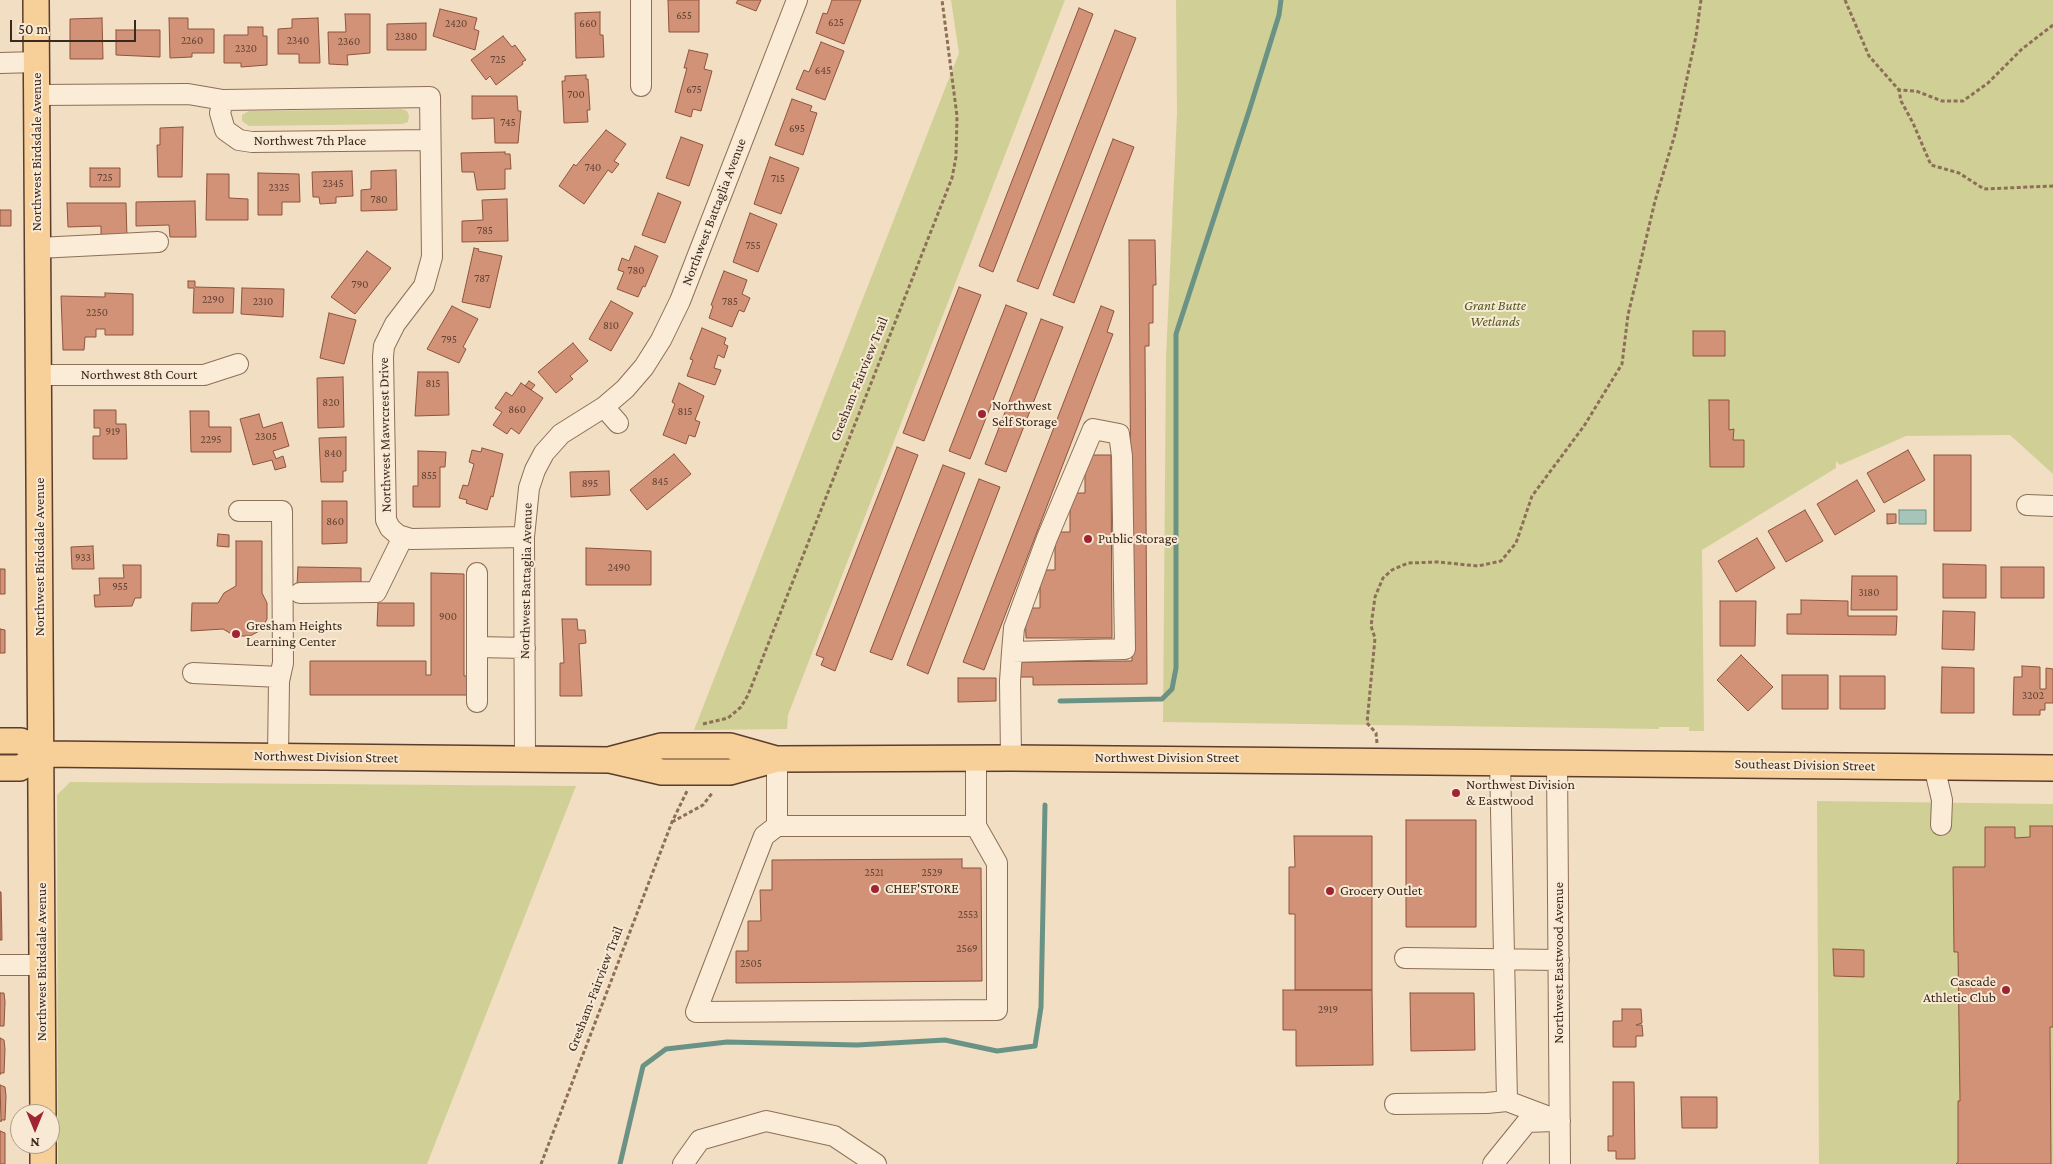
<!DOCTYPE html>
<html>
<head>
<meta charset="utf-8">
<style>
	body { margin:0 }
	#map { position:relative; width:2053px; height:1164px; overflow:hidden; background:#f1dec3; font-family:"Crimson Pro",serif }
	canvas { display:block }
	.north { position:absolute; left:10px; top:1104px; width:50px; height:50px; box-sizing:border-box; background:#f8e9d4; border:1px solid #ad9c8b; border-radius:50%; rotate:180deg; font-size:14px; font-weight:700; line-height:20px; text-align:center; color:#3c291d }
	.north::after { content:''; display:block; margin:auto; width:18px; height:22px; background:#a12433; clip-path:polygon(50% 0,100% 100%,50% 72%,0 100%) }
	.scale { position:absolute; left:10px; top:20px; width:126px; height:22px; box-sizing:border-box; border:2px solid #3c291d; border-top:0; padding-left:6px; font-size:15px; line-height:18px; white-space:nowrap; color:#3c291d; -webkit-text-stroke:4px #f8e9d4; paint-order:stroke }
</style>
</head>
<body>
<div id="map">
<canvas width="2053" height="1164"></canvas>
<div class="north">N</div>
<div class="scale">50 m</div>
</div>
<script>
const ctx = document.querySelector('canvas').getContext('2d');
ctx.lineJoin = 'round';
function fill(path, color) { ctx.fillStyle = color; ctx.fill(path, 'evenodd'); }
const toPath = rows => new Path2D(rows.map(r => 'M' + r).join(''));
function strokePath(path, color, width, dash) { ctx.strokeStyle = color; ctx.lineWidth = width; ctx.lineCap = dash ? 'butt' : 'round'; ctx.setLineDash(dash || []); ctx.stroke(path); }
function write(font, color, halo, rows, align = 'center') {
  ctx.font = font + ' "Crimson Pro",serif'; ctx.lineWidth = 4; ctx.setLineDash([]); ctx.textBaseline = 'middle'; ctx.strokeStyle = halo; ctx.fillStyle = color; for (const [text, x, y, turn = 0] of rows) {
    ctx.save(); ctx.translate(x, y); ctx.rotate((+turn || 0) * Math.PI / 180); ctx.textAlign = isNaN(turn) ? turn : align; if (halo) ctx.strokeText(text, 0, 0); ctx.fillText(text, 0, 0); ctx.restore();
  }
}
fill(toPath([
	[951,0,1065,0,788,715,787,729,694,730,959,53],
	[1176,0,2053,0,2053,474,2010,435,1906,436,1840,465,1836,461,1836,468,1702,550,1704,731,1689,731,1689,727,1659,727,1659,729,1163,722,1166,358,1177,113],
	[401,109,407,111,409,116,408,122,402,124,249,126,242,121,242,115,249,111],
	[70,782,576,786,427,1164,58,1164,57,795],
	[1817,801,2053,804,2053,1164,1819,1164]
]), '#d0d096');
const water = toPath([
	[1899,510,1926,510,1926,524,1899,524,1899,510]
]);
fill(water, '#a6c4b8');
strokePath(water, '#6b9385', 1);
strokePath(toPath([
	[1060,701,1162,699,1172,689,1176,668,1176,334,1250,108,1279,15,1281,0],
	[620,1164,643,1066,666,1049,727,1042,857,1045,945,1040,997,1051,1035,1046,1041,1007,1045,805]
]), '#6b9385', 5);
const building = toPath([
	[668,0,699,0,699,32,669,32,668,0],
	[738,0,761,0,756,11,736,3,738,0],
	[832,0,861,0,844,44,816,33,823,13,827,14,832,0],
	[1079,8,1093,14,993,272,979,266,1079,8],
	[440,9,477,18,474,29,479,31,475,50,433,36,440,9],
	[600,12,600,35,603,35,604,57,576,58,575,13,600,12],
	[345,14,370,14,370,53,347,55,348,65,329,64,328,32,346,32,345,14],
	[102,18,103,59,70,59,70,19,102,18],
	[169,18,188,18,188,29,214,29,214,53,192,53,192,57,170,58,169,18],
	[318,18,320,63,299,63,299,54,278,54,278,29,292,28,292,19,318,18],
	[426,23,426,50,387,50,387,24,426,23],
	[248,27,263,27,263,36,267,36,267,65,241,67,241,63,224,63,224,35,248,35,248,27],
	[116,30,160,30,160,57,116,55,116,30],
	[1115,30,1136,38,1038,289,1017,281,1115,30],
	[503,36,512,47,515,45,526,60,522,62,523,64,496,85,490,76,486,80,471,60,503,36],
	[821,42,844,51,825,100,796,89,804,70,809,72,821,42],
	[689,50,708,54,704,69,712,71,701,111,693,109,691,117,675,112,687,68,684,68,689,50],
	[586,75,586,79,588,79,590,110,587,110,588,122,564,123,562,81,565,81,565,76,586,75],
	[472,96,517,96,518,111,521,111,518,143,495,143,494,118,472,119,472,96],
	[792,99,812,106,810,111,817,113,803,155,775,145,792,99],
	[183,127,182,177,158,177,157,145,160,145,160,128,183,127],
	[606,130,626,144,614,161,619,164,612,173,608,170,584,204,559,186,574,164,576,166,606,130],
	[681,137,703,145,689,186,666,178,681,137],
	[1113,139,1134,147,1074,303,1053,295,1113,139],
	[505,152,505,154,510,154,511,169,505,169,505,189,477,190,474,172,462,172,461,153,505,152],
	[770,157,799,168,781,214,754,204,770,157],
	[90,168,120,168,120,187,90,187,90,168],
	[396,170,397,210,361,211,361,190,371,189,371,171,396,170],
	[352,171,353,196,336,197,336,203,320,204,319,197,313,197,312,172,352,171],
	[258,173,299,174,300,202,282,202,282,215,258,215,258,173],
	[207,174,229,174,229,198,248,199,248,220,206,220,207,174],
	[658,193,681,202,665,243,642,235,658,193],
	[507,199,508,241,462,242,462,221,483,220,482,200,507,199],
	[195,201,196,237,170,237,169,225,136,226,136,202,195,201],
	[67,203,126,203,127,238,101,239,101,226,68,227,67,203],
	[0,210,11,210,11,226,0,226,0,210],
	[750,213,777,224,758,272,733,262,750,213],
	[1129,240,1155,240,1156,285,1153,285,1153,323,1149,323,1149,346,1145,346,1147,684,1033,685,1033,677,1018,677,1018,662,1132,661,1129,240],
	[635,246,658,256,645,287,643,286,638,297,617,289,624,272,618,270,622,258,629,261,635,246],
	[474,248,479,249,478,251,502,256,490,308,462,302,474,248],
	[367,251,391,268,355,314,331,297,367,251],
	[724,271,747,280,742,294,750,298,744,312,739,310,732,327,709,318,713,306,711,305,724,271],
	[188,281,195,281,195,287,234,288,233,313,193,313,194,288,188,288,188,281],
	[959,287,981,295,924,441,903,433,959,287],
	[242,288,284,289,283,317,241,314,242,288],
	[105,293,133,294,133,335,105,335,105,329,96,329,96,337,85,337,84,350,63,350,61,296,105,297,105,293],
	[611,301,633,313,611,351,589,339,611,301],
	[1006,305,1027,313,970,459,949,451,1006,305],
	[452,306,478,319,463,347,466,349,459,363,427,349,452,306],
	[1101,306,1114,311,1107,332,1113,334,984,670,963,662,1101,306],
	[329,313,356,320,344,364,320,358,329,313],
	[1041,319,1063,327,1006,472,985,464,1041,319],
	[702,328,726,338,724,344,728,346,724,358,718,355,714,368,721,370,715,385,687,376,693,360,690,359,702,328],
	[1693,331,1725,331,1725,356,1693,356,1693,331],
	[573,343,588,361,570,376,573,379,556,393,538,372,573,343],
	[418,372,448,372,449,415,415,416,418,372],
	[343,377,344,427,318,428,317,378,343,377],
	[529,381,535,385,531,390,525,386,529,381],
	[521,383,543,398,519,434,511,428,507,434,493,425,502,412,495,408,506,392,512,396,521,383],
	[679,383,704,396,695,420,700,422,695,437,689,435,686,444,663,435,675,404,672,402,679,383],
	[1709,400,1729,400,1729,430,1734,429,1733,440,1744,440,1744,467,1710,467,1709,400],
	[94,410,116,410,116,424,126,424,127,459,93,459,93,436,100,436,100,428,94,428,94,410],
	[190,411,209,411,209,427,231,427,231,452,191,452,190,411],
	[259,414,263,428,282,422,289,446,273,451,276,459,283,456,286,467,275,470,272,460,253,465,240,419,259,414],
	[346,437,346,471,343,471,343,482,321,482,319,438,346,437],
	[897,447,918,455,835,671,821,665,824,658,816,655,897,447],
	[482,448,503,454,493,497,491,496,487,510,466,503,467,500,459,498,463,485,468,486,474,464,469,462,472,450,481,452,482,448],
	[1908,450,1925,480,1884,503,1867,473,1908,450],
	[418,451,446,452,445,467,440,467,440,507,413,507,413,486,418,486,418,451],
	[674,454,691,474,647,510,630,490,674,454],
	[1085,455,1111,455,1112,638,1026,638,1025,608,1040,608,1040,570,1055,570,1055,532,1070,532,1070,493,1085,493,1085,455],
	[1934,455,1971,455,1971,531,1934,531,1934,455],
	[943,465,965,473,892,660,870,652,943,465],
	[609,471,610,495,571,497,570,472,609,471],
	[979,479,1000,487,928,674,907,665,979,479],
	[1857,480,1875,511,1835,535,1817,504,1857,480],
	[322,501,347,501,347,543,322,544,322,501],
	[1805,510,1823,541,1786,562,1768,531,1805,510],
	[1887,514,1896,514,1896,523,1887,524,1887,514],
	[218,534,229,535,229,547,217,546,218,534],
	[1757,538,1775,568,1736,592,1718,561,1757,538],
	[236,541,262,541,262,593,267,603,267,619,261,630,250,636,235,636,223,629,191,631,192,603,218,603,224,593,236,586,236,541],
	[93,546,94,569,72,569,71,547,93,546],
	[586,548,651,551,651,585,586,585,586,548],
	[1943,564,1986,565,1986,598,1943,598,1943,564],
	[123,565,141,565,141,598,135,598,132,606,95,607,94,595,100,595,99,578,124,578,123,565],
	[298,567,361,568,361,586,297,585,298,567],
	[2001,567,2044,567,2044,598,2001,598,2001,567],
	[0,569,5,569,5,594,0,594,0,569],
	[431,573,464,574,464,676,467,676,467,695,310,695,310,661,426,661,426,675,431,675,431,573],
	[1852,576,1897,576,1897,610,1851,610,1852,576],
	[1801,600,1848,601,1848,616,1897,616,1896,635,1787,634,1787,614,1801,614,1801,600],
	[1720,601,1756,601,1755,646,1720,646,1720,601],
	[378,603,414,603,414,626,377,626,378,603],
	[1943,611,1975,612,1974,650,1942,649,1943,611],
	[562,619,577,619,578,630,585,630,586,643,579,644,582,696,560,696,560,663,564,663,562,619],
	[0,629,5,630,5,653,0,653,0,629],
	[1741,655,1773,687,1748,711,1717,680,1741,655],
	[2022,666,2040,667,2040,689,2046,689,2046,668,2053,669,2053,703,2045,703,2045,710,2040,710,2040,715,2013,715,2014,677,2022,677,2022,666],
	[1942,667,1974,668,1974,713,1941,713,1942,667],
	[1782,675,1828,675,1828,709,1782,709,1782,675],
	[1840,676,1885,676,1885,709,1840,709,1840,676],
	[958,678,996,678,996,701,958,702,958,678],
	[1406,820,1476,820,1476,927,1406,927,1406,820],
	[2030,826,2053,826,2053,1027,2050,1027,2051,1164,1956,1164,1958,1162,1958,1101,1960,1101,1958,952,1954,952,1953,867,1985,867,1985,827,2015,827,2015,838,2030,837,2030,826],
	[1294,836,1372,836,1372,990,1295,990,1295,914,1289,914,1289,867,1295,867,1294,836],
	[962,859,962,868,981,868,982,981,736,983,736,951,748,951,748,921,761,921,760,890,772,890,772,860,962,859],
	[0,892,1,892,2,940,0,940,0,892],
	[1833,949,1864,950,1864,977,1834,976,1833,949],
	[1283,990,1372,990,1373,1065,1296,1066,1296,1030,1283,1030,1283,990],
	[0,993,4,993,5,1002,4,1026,0,1026,0,993],
	[1410,993,1474,993,1475,1050,1411,1051,1410,993],
	[1622,1009,1641,1009,1642,1023,1636,1025,1642,1025,1643,1036,1636,1036,1636,1047,1613,1047,1613,1021,1622,1021,1622,1009],
	[0,1038,4,1040,5,1049,4,1073,0,1073,0,1075,0,1038],
	[1613,1082,1634,1082,1635,1159,1616,1159,1616,1151,1608,1151,1608,1136,1613,1136,1613,1082],
	[0,1085,5,1087,6,1096,5,1120,1,1120,1,1122,0,1085],
	[1681,1097,1717,1097,1717,1128,1682,1128,1681,1097],
	[0,1131,5,1133,5,1164,0,1164,0,1131]
]);
fill(building, '#d29277');
strokePath(building, '#8e543c', 1);
const minor = toPath([
	[641,0,641,86],
	[0,63,37,62],
	[37,95,188,94,223,100,430,97,432,257,424,286,395,324,384,346,383,357,386,520,390,528,398,535,411,539,524,537],
	[223,100,220,113,225,130,239,140,252,142,429,140],
	[38,248,158,242],
	[39,375,204,375,238,364],
	[604,407,618,423],
	[2027,505,2053,506],
	[239,511,282,511,283,663,279,681,278,757],
	[300,593,376,592,403,537],
	[477,647,477,573],
	[193,673,280,677],
	[477,702,477,647,525,648],
	[1011,758,1010,681,1012,652,1014,628,1047,538,1093,429,1119,434,1122,456,1125,649,1012,652],
	[525,759,524,537,529,488,535,470,544,453,561,434,604,407,625,389,644,367,661,340,680,301,797,0],
	[777,759,777,826,764,836,696,1012,997,1010,997,863,976,826,976,758],
	[1500,761,1507,1101,1560,1121],
	[1557,762,1560,1164],
	[1934,766,1942,800,1941,825],
	[777,826,976,826],
	[1405,958,1559,960],
	[0,965,42,965],
	[1395,1104,1487,1103,1507,1101],
	[683,1164,700,1140,766,1121,834,1136,876,1164],
	[1493,1164,1527,1122,1553,1121]
]);
const major = toPath([
	[36,0,43,1114],
	[0,741,21,741,42,754,610,760,662,772,730,772,777,759,1011,758,2053,768],
	[612,759,661,746,730,746,776,759],
	[0,768,20,768,42,754],
	[43,1144,43,1164]
]);
strokePath(minor, '#8d6f58', 22);
strokePath(major, '#5b3d2d', 28);
strokePath(toPath([
	[1845,0,1869,56,1899,90],
	[2053,25,2022,49,1988,83,1963,101,1942,101,1916,91,1899,90,1901,101,1913,123,1931,165,1959,173,1984,189,2053,186],
	[703,724,728,718,741,707,748,695,952,178,956,157,957,116,942,0],
	[1377,743,1376,733,1367,723,1375,638,1371,626,1375,597,1383,578,1392,570,1408,563,1438,562,1478,566,1501,561,1516,543,1532,496,1584,426,1622,364,1628,315,1655,201,1675,134,1696,36,1701,0],
	[672,822,703,805,713,792],
	[541,1164,672,822,687,791]
]), '#8d6f58', 3, [4, 2.5]);
strokePath(minor, '#fbecd7', 20);
strokePath(major, '#f7cf99', 25);
for (const [x, y, r, color] of [
	[982,414,5,"#a12433"],
	[1088,539,5,"#a12433"],
	[236,634,5,"#a12433"],
	[1456,793,5,"#a12433"],
	[875,889,5,"#a12433"],
	[1330,891,5,"#a12433"],
	[2006,990,5,"#a12433"]
]) { const dot = new Path2D(); dot.arc(x, y, r, 0, 2 * Math.PI); ctx.fillStyle = color; ctx.fill(dot); strokePath(dot, '#f8e9d4', 2); }
write('11px', '#624334', null, [
	["655",684,16],
	["625",836,23],
	["2420",456,24],
	["660",588,24],
	["2380",406,37],
	["2260",192,41],
	["2340",298,41],
	["2360",349,42],
	["2320",246,49],
	["725",498,60],
	["645",823,71],
	["675",694,90],
	["700",576,95],
	["745",508,123],
	["695",797,129],
	["740",593,168],
	["725",105,178],
	["715",778,179],
	["2345",333,184],
	["2325",279,188],
	["780",379,200],
	["785",485,231],
	["755",753,246],
	["780",636,271],
	["787",482,279],
	["790",360,285],
	["2290",213,300],
	["2310",263,302],
	["785",730,302],
	["2250",97,313],
	["810",611,326],
	["795",449,340],
	["815",433,384],
	["820",331,403],
	["860",517,410],
	["815",685,412],
	["919",113,432],
	["2305",266,437],
	["2295",211,440],
	["840",333,454],
	["855",429,476],
	["845",660,482],
	["895",590,484],
	["860",335,522],
	["933",83,558],
	["2490",619,568],
	["955",120,587],
	["3180",1869,593],
	["900",448,617],
	["3202",2033,696],
	["2521",874,873],
	["2529",932,873],
	["2553",968,915],
	["2569",967,949],
	["2505",751,964],
	["2919",1328,1010]
]);
write('14px', '#3c291d', '#f8e9d4', [
	["Northwest 7th Place",310,141],
	["Northwest Birdsdale Avenue",37,152,-90],
	["Northwest Battaglia Avenue",714,212,-69],
	["Northwest 8th Court",139,375],
	["Gresham-Fairview Trail",859,379,-68],
	["Northwest Mawrcrest Drive",385,435,-91],
	["Northwest Birdsdale Avenue",40,557,-90],
	["Northwest Battaglia Avenue",526,581,-89],
	["Northwest Division Street",326,757,1],
	["Northwest Division Street",1167,758],
	["Southeast Division Street",1805,765,1],
	["Northwest Birdsdale Avenue",42,962,-90],
	["Northwest Eastwood Avenue",1559,963,-90],
	["Gresham-Fairview Trail",595,989,-69]
]);
write('italic 14px', '#525a23', '#f8e9d4', [
	["Grant Butte",1495,306],
	["Wetlands",1495,322]
]);
write('14px', '#3c291d', '#f8e9d4', [
	["Northwest",992,406],
	["Self Storage",992,422],
	["Public Storage",1098,539],
	["Gresham Heights",246,626],
	["Learning Center",246,642],
	["Northwest Division",1466,785],
	["& Eastwood",1466,801],
	["CHEF'STORE",885,889],
	["Grocery Outlet",1340,891],
	["Cascade",1996,982,"right"],
	["Athletic Club",1996,998,"right"]
], 'left');
</script>
</body>
</html>
